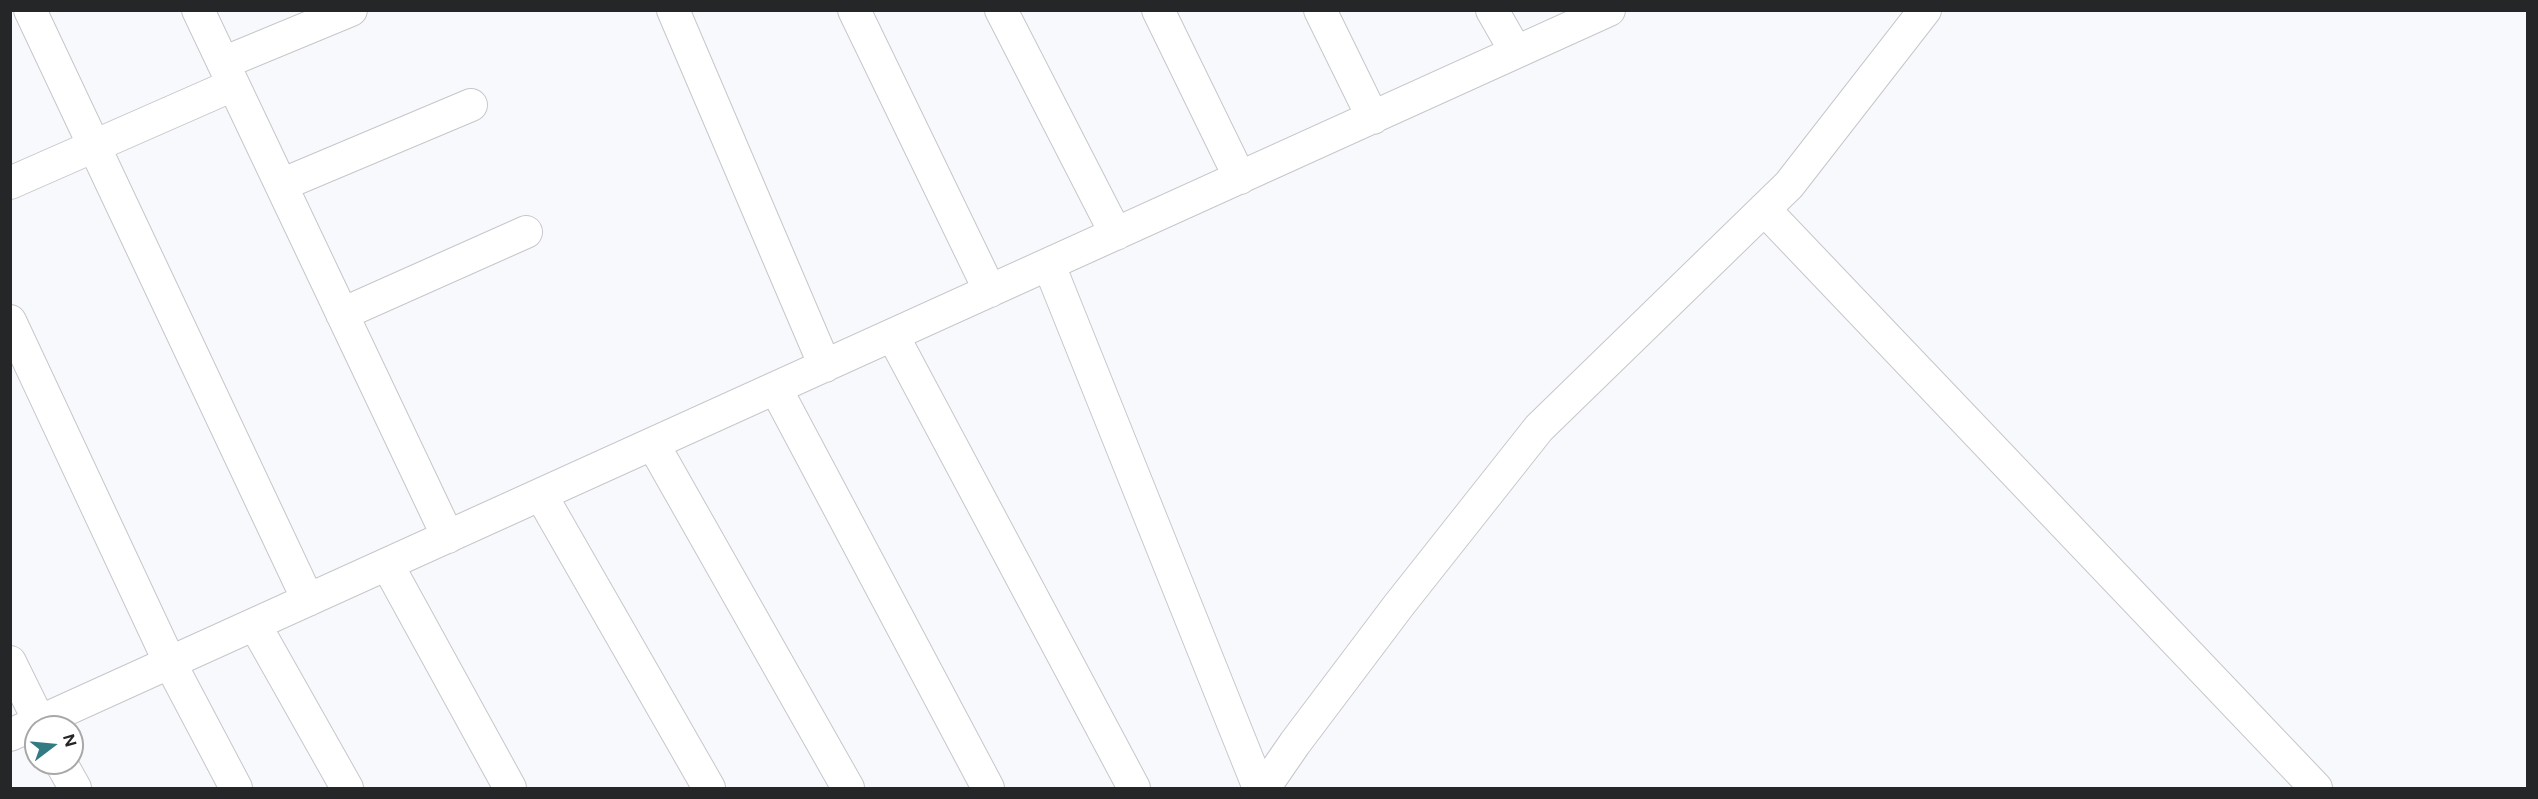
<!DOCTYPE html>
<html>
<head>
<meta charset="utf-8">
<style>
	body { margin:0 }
	#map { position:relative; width:2538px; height:799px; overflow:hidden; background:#f8f9fd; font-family:Figtree,sans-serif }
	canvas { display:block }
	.frame { position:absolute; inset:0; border:12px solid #252627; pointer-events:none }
	.north { position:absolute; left:24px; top:715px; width:60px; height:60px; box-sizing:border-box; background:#fff; border:2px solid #a8a8a9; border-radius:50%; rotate:74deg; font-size:16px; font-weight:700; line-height:24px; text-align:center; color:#252627 }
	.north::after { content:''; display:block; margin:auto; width:21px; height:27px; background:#337b82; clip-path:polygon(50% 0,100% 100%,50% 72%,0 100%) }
</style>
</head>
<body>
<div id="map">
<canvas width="2538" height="799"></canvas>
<div class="frame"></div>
<div class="north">N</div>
</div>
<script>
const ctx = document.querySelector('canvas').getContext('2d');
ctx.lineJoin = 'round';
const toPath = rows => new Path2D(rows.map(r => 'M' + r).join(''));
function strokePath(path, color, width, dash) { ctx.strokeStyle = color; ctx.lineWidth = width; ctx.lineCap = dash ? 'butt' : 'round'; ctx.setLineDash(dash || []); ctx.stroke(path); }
const street = toPath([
	[30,10,308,600],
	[198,10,448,537],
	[673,10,825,366],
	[854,10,990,291],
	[1001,10,1116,234],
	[1158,10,1240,178],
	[1320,10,1373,118],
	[1492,10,1516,52],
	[223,63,351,10],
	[10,183,233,85],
	[281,185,471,105],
	[1764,209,2316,788],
	[1049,265,1259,788],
	[342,314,526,232],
	[10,321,170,663,236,788],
	[893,336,1134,788],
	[776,389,988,788],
	[653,444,848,788],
	[541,495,709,788],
	[387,564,510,788],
	[255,625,347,788],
	[10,662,42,727],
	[10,735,1609,10],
	[61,763,75,788],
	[1264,788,1295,743,1399,605,1539,428,1789,185,1925,10]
]);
strokePath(street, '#c6c7ca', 34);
strokePath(street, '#fff', 32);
</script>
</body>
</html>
